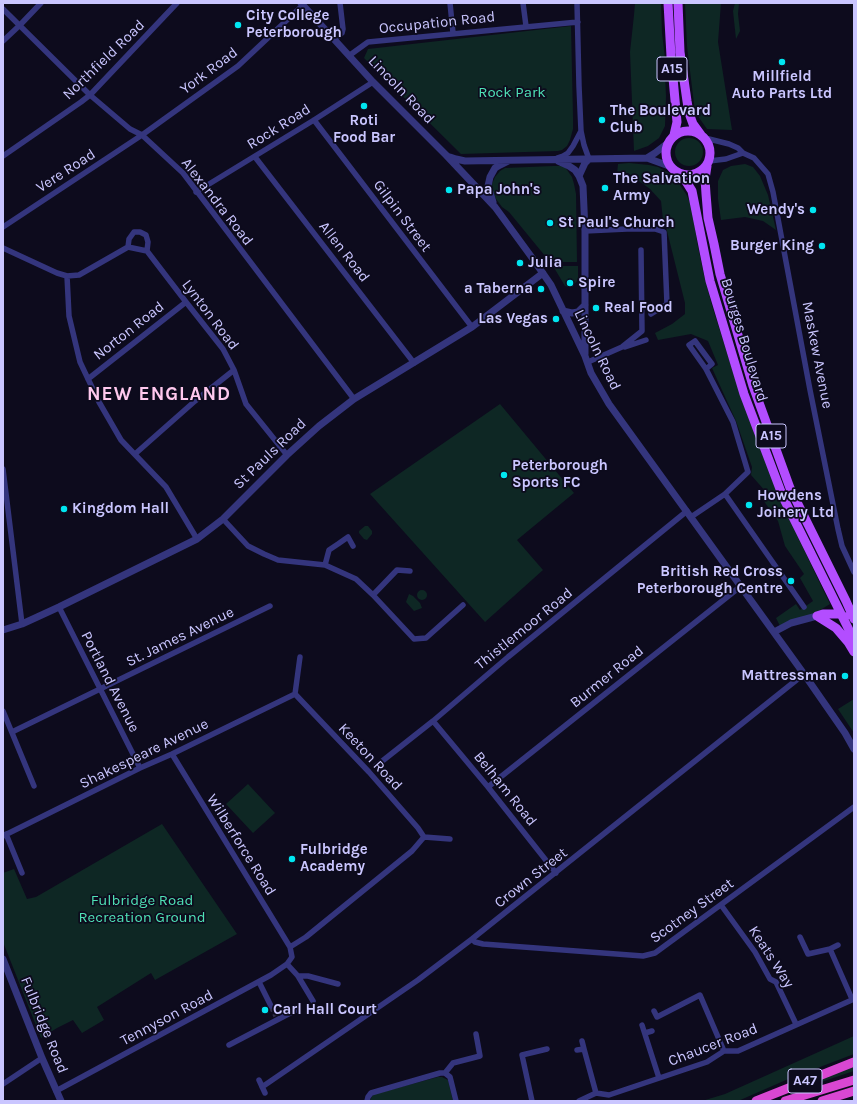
<!DOCTYPE html>
<html>
<head>
<meta charset="utf-8">
<style>
	body { margin:0 }
	#map { position:relative; width:857px; height:1104px; overflow:hidden; background:#0d0b1d; font-family:Karla,sans-serif }
	canvas { display:block }
	.frame { position:absolute; inset:0; border:4px solid #cac6ff; pointer-events:none }
</style>
</head>
<body>
<div id="map">
<canvas width="857" height="1104"></canvas>
<div class="frame"></div>
</div>
<script>
const ctx = document.querySelector('canvas').getContext('2d');
ctx.lineJoin = 'round';
function fill(path, color) { ctx.fillStyle = color; ctx.fill(path, 'evenodd'); }
const toPath = rows => new Path2D(rows.map(r => 'M' + r).join(''));
function strokePath(path, color, width, dash) { ctx.strokeStyle = color; ctx.lineWidth = width; ctx.lineCap = dash ? 'butt' : 'round'; ctx.setLineDash(dash || []); ctx.stroke(path); }
function write(font, color, halo, rows, align = 'center') {
  ctx.font = font + ' Karla,sans-serif'; ctx.lineWidth = 3.5; ctx.setLineDash([]); ctx.textBaseline = 'middle'; ctx.strokeStyle = halo; ctx.fillStyle = color; for (const [text, x, y, turn = 0] of rows) {
    ctx.save(); ctx.translate(x, y); ctx.rotate((+turn || 0) * Math.PI / 180); ctx.textAlign = isNaN(turn) ? turn : align; if (halo) ctx.strokeText(text, 0, 0); ctx.fillText(text, 0, 0); ctx.restore();
  }
}
fill(toPath([
	[635,3,661,3,662,33,667,75,665,75,666,96,665,126,659,138,648,146,634,151,630,52,634,15],
	[685,3,721,3,718,42,732,130,707,129,695,112,687,46],
	[735,3,739,3,738,14,740,31,736,39,733,11],
	[571,26,573,117,573,129,570,140,567,146,562,150,558,151,461,154,364,58,368,49],
	'675 152a14 14 0 1 1 28 0a14 14 0 1 1-28 0Z',
	[629,163,649,165,658,167,669,173,678,182,686,194,692,206,697,242,705,280,713,309,743,403,780,499,815,573,830,604,812,615,780,626,776,618,796,604,800,610,813,601,800,578,804,574,785,546,778,521,761,497,766,492,751,475,752,467,736,421,712,368,718,365,708,341,691,334,658,340,655,333,672,324,685,314,685,303,666,227,663,220,661,201,650,189,628,173,617,174,618,164],
	[745,164,753,167,760,176,768,195,776,230,763,221,745,217,721,220,718,199,718,181,723,170,731,166],
	[553,166,562,166,565,167,572,177,574,184,576,194,577,262,550,262,509,212,502,207,496,199,493,192,492,184,495,177,500,171,505,168],
	[553,266,578,266,578,278,577,281,572,287,568,287,565,286],
	[500,404,574,493,517,540,543,570,485,622,370,494],
	[365,526,368,526,372,531,372,534,367,540,364,539,359,533,359,531],
	'417 595a5 5 0 1 1 10 0a5 5 0 1 1-10 0Z',
	[409,594,413,596,420,603,422,608,414,611,406,602],
	[854,699,854,733,838,709],
	[248,784,275,813,253,833,226,804],
	[162,824,237,934,155,980,151,973,97,1007,104,1020,82,1033,73,1020,57,1028,41,1038,3,942,3,873,14,869,27,899,36,897],
	[854,1036,854,1054,786,1080,738,1101,702,1101,725,1094],
	[854,1064,854,1071,809,1086,808,1083],
	[438,1077,442,1077,448,1080,453,1101,370,1101,372,1096,375,1094]
]), '#0e2724');
strokePath(toPath([
	[271,1006,276,1016]
]), '#33304a', 5.5, [5.5, 3]);
strokePath(toPath([
	[450,3,453,33],
	[523,3,526,26],
	[577,3,579,86,581,131,584,145,589,159],
	[3,9,90,95,130,129,142,135,183,173,354,399],
	[335,39,342,33,343,29,340,3],
	[3,41,20,25,41,3],
	[350,55,368,42,578,22],
	[314,120,472,327],
	[705,138,729,144,738,148,743,153,754,158,768,174,773,192,810,390,838,529,842,546,854,572],
	[3,156,81,102,90,95,177,3],
	[255,157,414,363],
	[557,158,563,156,568,153,573,146,581,131],
	[709,161,726,159,743,153],
	[196,192,314,120,373,82],
	[3,227,142,135,238,66,303,5],
	[585,231,627,229,655,229,664,232,667,304,651,314],
	[3,248,57,273,67,276,79,275,128,247,147,251,148,242,146,235,140,232,134,232,129,239,128,247],
	[147,251,186,302,223,349,234,370,246,404,287,455],
	[67,276,69,316,80,362,99,402,121,440,166,487,197,539],
	[625,347,646,340],
	[588,362,622,347,642,331,641,250],
	[88,379,186,302],
	[135,454,195,401,234,370],
	[3,469,22,624],
	[725,494,804,607],
	[691,517,725,494,748,472,733,422,706,369,689,345,695,341,712,364,706,369],
	[223,519,248,546,264,554,278,560,325,565,356,579,373,595,414,639,426,638,463,605],
	[325,565,329,550,338,544,348,537,353,546],
	[373,595,397,570,410,571],
	[59,607,140,768],
	[295,694,369,772,418,828,424,837],
	[295,694,300,657],
	[3,711,34,786],
	[433,721,488,787,556,873],
	[12,732,270,606],
	[376,766,433,721,508,657,687,511],
	[488,787,741,586],
	[6,834,22,873],
	[3,836,140,768,172,754,295,694],
	[424,837,450,839],
	[721,905,755,952,770,979,776,982,796,1024],
	[800,937,808,954,830,949],
	[472,939,475,942,483,944,643,956,655,953,854,807],
	[838,945,830,949,852,999],
	[290,947,306,937,412,851,424,837],
	[287,964,298,976,313,1001],
	[298,976,308,976,338,984],
	[259,982,271,1006],
	[654,1011,657,1017,700,995,724,1051],
	[642,1025,659,1078],
	[645,1033,652,1031],
	[582,1041,584,1049],
	[229,1045,298,1009],
	[577,1050,584,1049,596,1093],
	[445,1073,453,1063,480,1056,476,1034],
	[259,1080,265,1093],
	[3,1084,42,1058],
	[262,1087,418,980,472,939,804,674],
	[56,1091,271,975,287,964,292,957,290,947,172,754],
	[367,1101,368,1097,371,1093,440,1073,445,1073,450,1077,456,1101],
	[532,1101,522,1055,547,1049],
	[579,1101,596,1093,609,1095,707,1062,724,1051,738,1051,854,999]
]), '#34357d', 5.5);
strokePath(toPath([
	[301,3,373,82,446,155,495,207,533,259,551,285,585,356,591,373,609,404,804,674,845,733,854,749],
	[450,157,456,159,465,161,647,158,669,166],
	[647,158,655,153,668,143],
	[558,161,569,166,575,170,579,176,583,186,585,231,585,354],
	[579,176,585,163,589,159],
	[493,202,488,186,490,177,495,168,500,165,508,161],
	[563,311,572,313,578,312,585,305],
	[3,630,22,624,59,607,197,539,223,519,287,455,319,426,354,399,472,327,543,273],
	[774,632,791,623,817,616],
	[3,959,42,1058,61,1101]
]), '#34357d', 7);
strokePath(toPath([
	[668,3,671,56,677,122,674,135],
	[678,3,680,52,687,101,689,113,693,124,701,135],
	'666 153a22 22 0 1 1 44 0a22 22 0 1 1-44 0Z',
	[707,166,705,179,706,194,708,218,714,244,720,274,753,386,790,488,846,601,854,619],
	[682,175,692,191,710,281,744,394,783,497,854,640],
	[817,616,836,628,848,642,854,652],
	[817,616,823,614,839,614,845,617]
]), '#b34dff', 9);
strokePath(toPath([
	[756,1101,854,1062],
	[785,1101,854,1080],
	[822,1101,854,1091]
]), '#d947d2', 9);
for (const [x, y, r, color] of [
	[238,25,4,"#00e6f1"],
	[782,62,4,"#00e6f1"],
	[364,106,4,"#00e6f1"],
	[602,120,4,"#00e6f1"],
	[605,188,4,"#00e6f1"],
	[449,190,4,"#00e6f1"],
	[813,210,4,"#00e6f1"],
	[550,223,4,"#00e6f1"],
	[822,246,4,"#00e6f1"],
	[520,263,4,"#00e6f1"],
	[570,283,4,"#00e6f1"],
	[541,289,4,"#00e6f1"],
	[596,308,4,"#00e6f1"],
	[556,319,4,"#00e6f1"],
	[504,475,4,"#00e6f1"],
	[749,505,4,"#00e6f1"],
	[64,509,4,"#00e6f1"],
	[791,581,4,"#00e6f1"],
	[845,676,4,"#00e6f1"],
	[292,859,4,"#00e6f1"],
	[265,1010,4,"#00e6f1"]
]) { const dot = new Path2D(); dot.arc(x, y, r, 0, 2 * Math.PI); ctx.fillStyle = color; ctx.fill(dot); strokePath(dot, '#0d0b1d', 1.5); }
for (const [x, y, w] of [
	[672,69,30],
	[771,436,30],
	[805,1081,34]
]) { const box = new Path2D(); box.roundRect(x - w / 2, y - 12, w, 24, 3); ctx.fillStyle = '#0d0b1d'; ctx.fill(box); strokePath(box, '#cac6ff', 1); }
write('bold 14px', '#cac6ff', null, [
	["A15",672,69],
	["A15",771,436],
	["A47",805,1081]
]);
write('bold 15px', '#cac6ff', '#0d0b1d', [
	["City College",246,16],
	["Peterborough",246,33],
	["Millfield",782,77,"center"],
	["Auto Parts Ltd",782,94,"center"],
	["The Boulevard",610,111],
	["Club",610,128],
	["Roti",364,121,"center"],
	["Food Bar",364,138,"center"],
	["The Salvation",613,179],
	["Army",613,196],
	["Papa John's",457,190],
	["Wendy's",805,210,"right"],
	["St Paul's Church",558,223],
	["Burger King",814,246,"right"],
	["Julia",528,263],
	["Spire",578,283],
	["a Taberna",533,289,"right"],
	["Real Food",604,308],
	["Las Vegas",548,319,"right"],
	["Peterborough",512,466],
	["Sports FC",512,483],
	["Howdens",757,496],
	["Joinery Ltd",757,513],
	["Kingdom Hall",72,509],
	["British Red Cross",783,572,"right"],
	["Peterborough Centre",783,589,"right"],
	["Mattressman",837,676,"right"],
	["Fulbridge",300,850],
	["Academy",300,867],
	["Carl Hall Court",273,1010]
], 'left');
write('15px', '#cac6ff', '#0d0b1d', [
	["Occupation Road",437,23,-6],
	["Northfield Road",104,60,-44],
	["York Road",209,71,-37],
	["Lincoln Road",401,90,46],
	["Rock Road",279,127,-32],
	["Vere Road",66,171,-33],
	["Alexandra Road",217,202,52],
	["Gilpin Street",402,216,53],
	["Allen Road",344,252,52],
	["Lynton Road",210,315,53],
	["Norton Road",129,331,-38],
	["Bourges Boulevard",744,340,73],
	["Lincoln Road",597,350,64],
	["Maskew Avenue",817,355,79],
	["St Pauls Road",270,454,-44],
	["Thistlemoor Road",524,629,-39],
	["St. James Avenue",180,637,-26],
	["Burmer Road",607,677,-39],
	["Portland Avenue",110,682,63],
	["Shakespeare Avenue",144,754,-26],
	["Keeton Road",370,757,47],
	["Belham Road",505,789,51],
	["Wilberforce Road",241,845,58],
	["Crown Street",531,878,-38],
	["Scotney Street",692,911,-36],
	["Keats Way",771,957,57],
	["Tennyson Road",167,1018,-28],
	["Fulbridge Road",44,1025,68],
	["Chaucer Road",713,1045,-21]
]);
write('15px', '#4fe2b6', '#0d0b1d', [
	["Rock Park",512,93],
	["Fulbridge Road",142,901],
	["Recreation Ground",142,918]
]);
ctx.letterSpacing = '1px';
write('bold 19px', '#ffc8ee', '#0d0b1d', [
	["NEW ENGLAND",159,395]
]);
ctx.letterSpacing = '0px';
</script>
</body>
</html>
